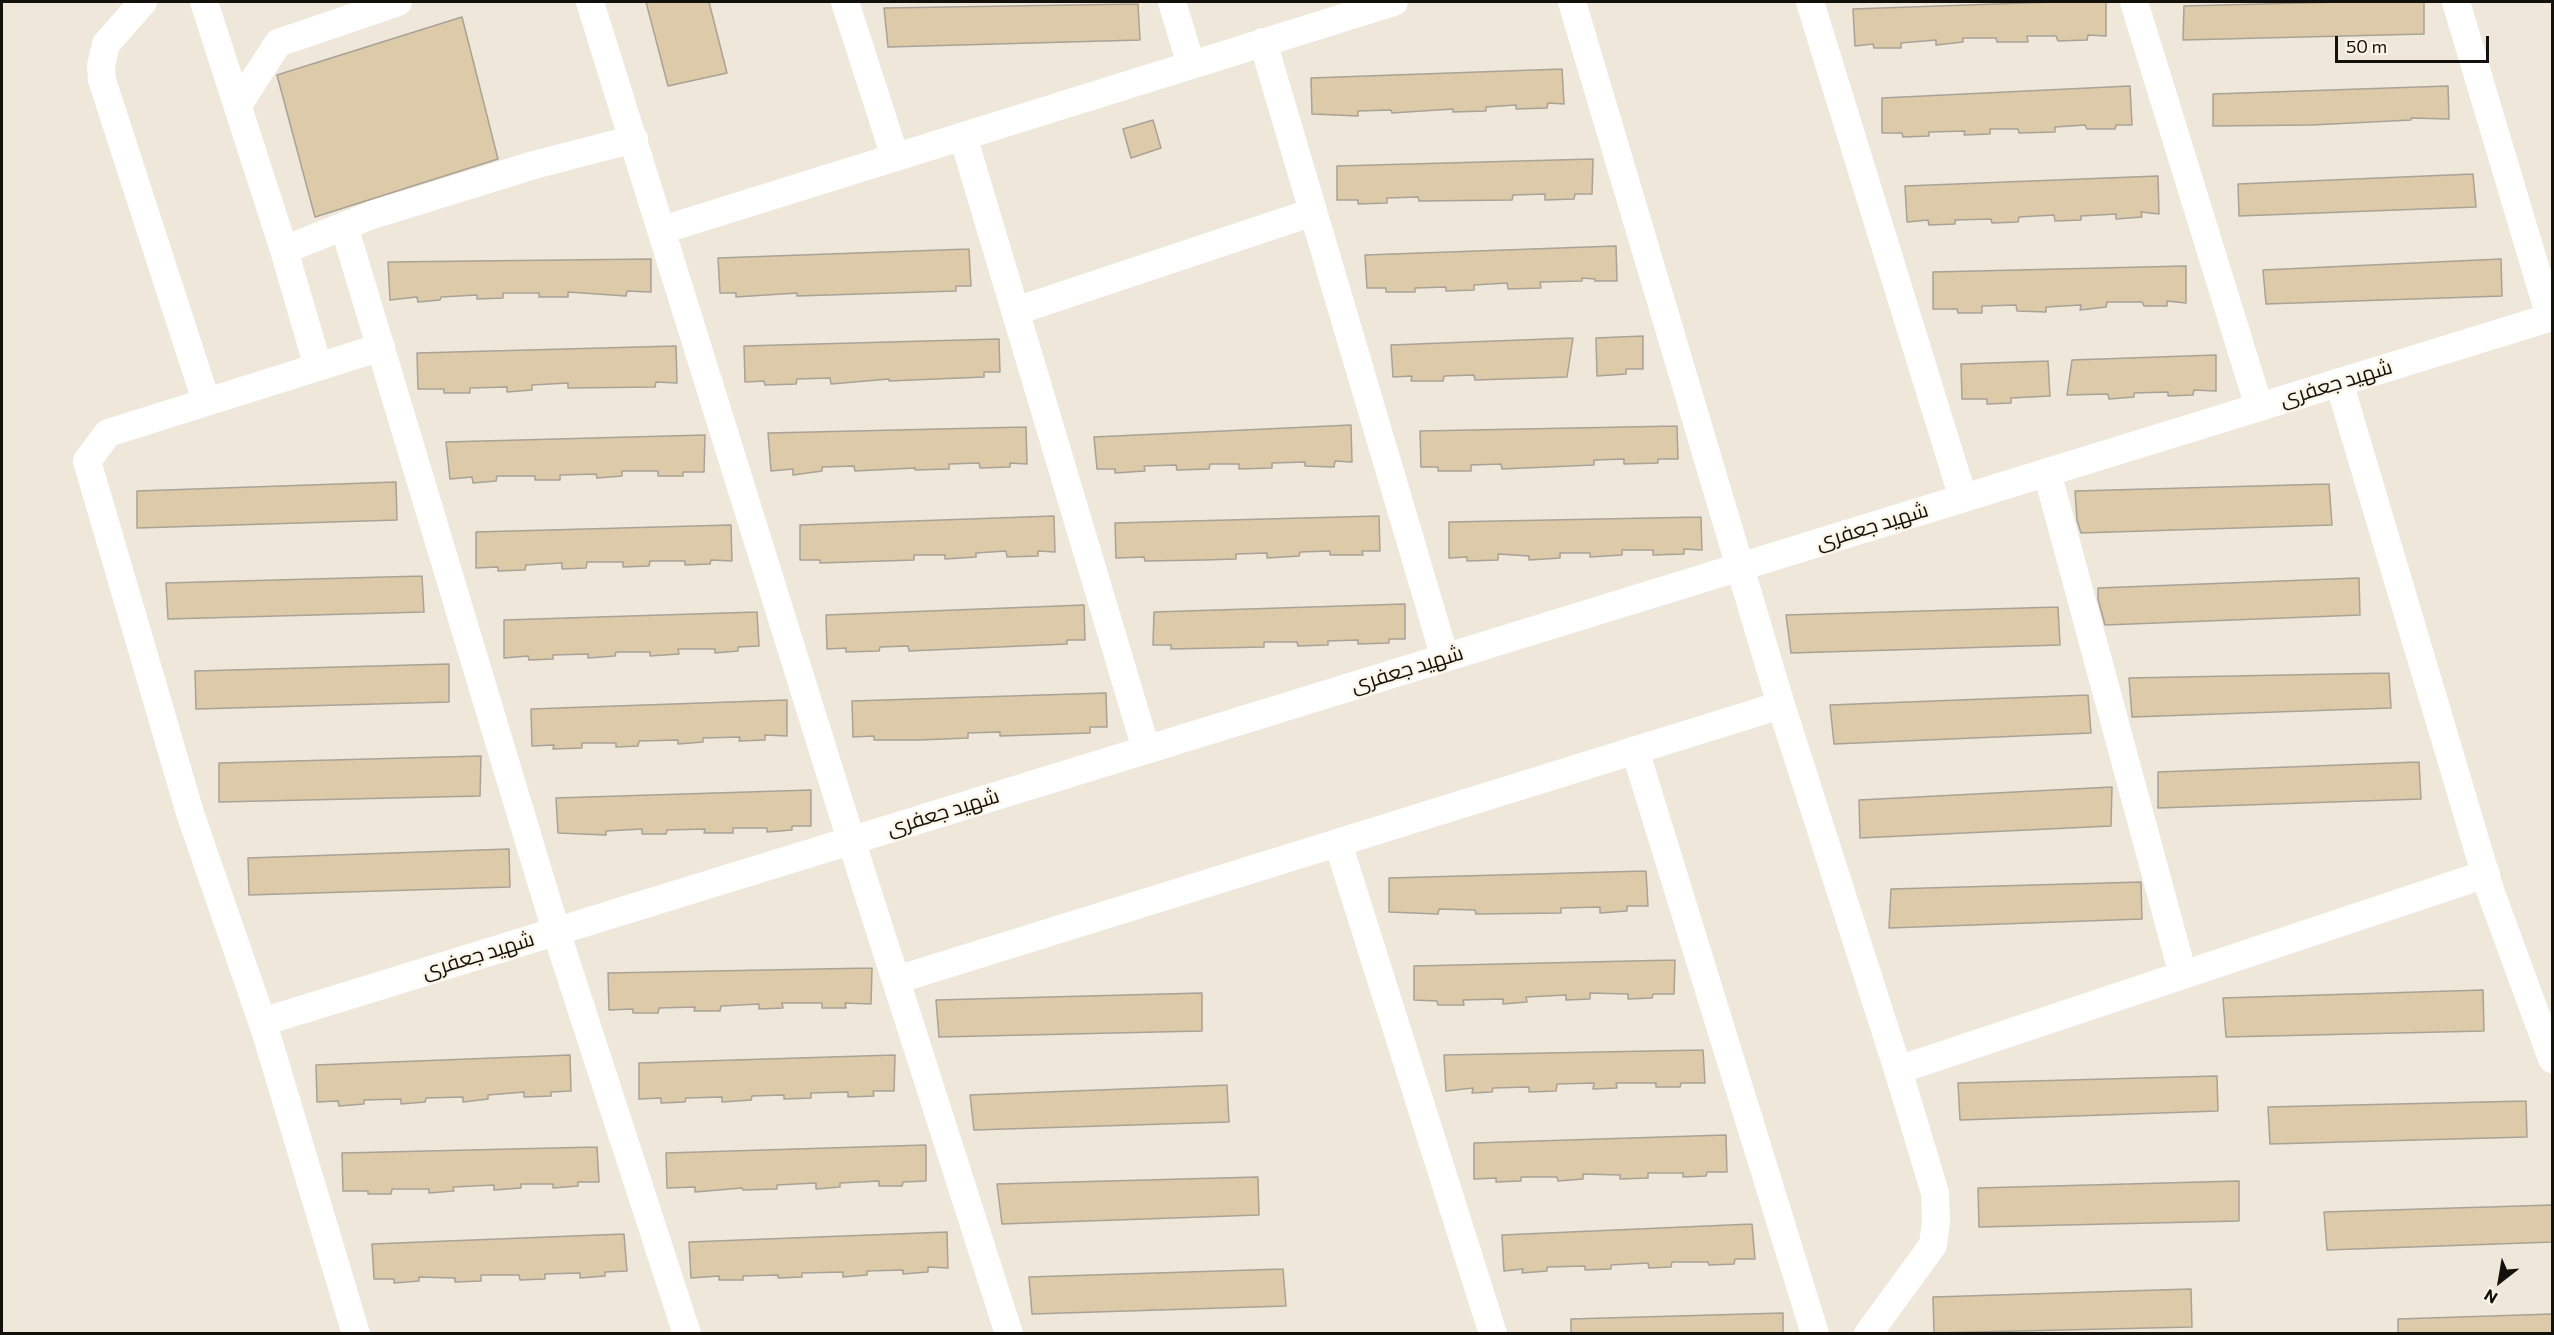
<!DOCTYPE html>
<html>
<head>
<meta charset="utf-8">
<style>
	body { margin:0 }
	#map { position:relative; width:2554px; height:1335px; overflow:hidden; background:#eee7da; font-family:Commissioner,sans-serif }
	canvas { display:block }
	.frame { position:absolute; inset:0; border:3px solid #13110c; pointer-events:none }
	.north { position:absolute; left:2470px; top:1251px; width:60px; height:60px; -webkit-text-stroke:4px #fcf4e7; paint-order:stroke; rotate:211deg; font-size:16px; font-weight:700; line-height:24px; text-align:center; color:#13110c }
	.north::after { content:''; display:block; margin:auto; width:21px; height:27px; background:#13110c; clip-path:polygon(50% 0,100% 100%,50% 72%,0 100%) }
	.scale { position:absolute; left:2335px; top:36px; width:154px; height:27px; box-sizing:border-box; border:3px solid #13110c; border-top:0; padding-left:8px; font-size:18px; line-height:21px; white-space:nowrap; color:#13110c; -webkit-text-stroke:4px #fcf4e7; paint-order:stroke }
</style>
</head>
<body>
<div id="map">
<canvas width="2554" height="1335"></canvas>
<div class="frame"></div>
<div class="north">N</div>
<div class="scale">50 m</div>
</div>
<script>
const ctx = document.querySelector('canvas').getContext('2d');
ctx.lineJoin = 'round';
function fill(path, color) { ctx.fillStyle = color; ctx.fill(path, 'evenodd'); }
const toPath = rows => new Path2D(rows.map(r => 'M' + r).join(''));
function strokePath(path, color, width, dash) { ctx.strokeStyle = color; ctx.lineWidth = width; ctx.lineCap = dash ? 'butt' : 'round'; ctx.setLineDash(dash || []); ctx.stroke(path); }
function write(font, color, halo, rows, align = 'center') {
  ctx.font = font + ' Commissioner,Cairo,sans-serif'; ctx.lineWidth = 4.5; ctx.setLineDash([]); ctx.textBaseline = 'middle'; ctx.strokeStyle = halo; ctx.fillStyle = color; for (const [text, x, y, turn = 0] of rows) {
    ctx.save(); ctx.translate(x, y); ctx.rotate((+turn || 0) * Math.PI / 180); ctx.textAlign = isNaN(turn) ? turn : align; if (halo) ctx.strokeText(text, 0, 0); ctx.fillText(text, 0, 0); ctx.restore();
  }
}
const building = toPath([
	[646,2,709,2,727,73,668,86,646,2],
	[2054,2,2106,2,2106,36,2088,35,2087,40,2058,41,2056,36,2027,36,2028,42,1997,42,1996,38,1963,38,1963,42,1936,45,1936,40,1901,43,1901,48,1874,48,1873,44,1855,46,1853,9,2054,2],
	[2341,2,2424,2,2424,34,2183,40,2184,6,2341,2],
	[1138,4,1140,40,888,47,884,8,1138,4],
	[462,17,498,159,315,217,277,75,462,17],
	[1562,69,1564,104,1548,103,1547,108,1516,109,1516,105,1486,107,1486,111,1453,112,1453,109,1392,113,1391,110,1358,111,1358,116,1312,114,1311,78,1562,69],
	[2130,86,2132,125,2116,125,2115,129,2087,129,2085,125,2055,127,2055,132,2019,133,2018,129,1990,129,1990,134,1964,135,1965,131,1929,132,1929,136,1903,137,1902,133,1882,133,1882,98,2130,86],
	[2448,86,2449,119,2411,118,2411,120,2312,125,2213,126,2213,94,2448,86],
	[1153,120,1161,148,1131,158,1123,129,1153,120],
	[1593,159,1592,194,1575,194,1574,199,1545,200,1545,194,1513,195,1512,200,1419,201,1418,197,1387,198,1387,203,1358,204,1358,200,1337,200,1337,166,1593,159],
	[2473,174,2476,207,2239,216,2238,184,2473,174],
	[2158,176,2159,214,2141,212,2142,217,2116,219,2116,214,2081,216,2081,220,2055,221,2054,215,2019,217,2018,222,1992,223,1991,219,1955,220,1955,224,1929,225,1928,220,1907,222,1905,186,2158,176],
	[1616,246,1617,281,1595,281,1595,279,1582,278,1582,281,1540,282,1541,288,1508,289,1507,283,1474,285,1474,290,1446,291,1446,287,1415,288,1415,292,1386,292,1386,288,1367,288,1365,255,1616,246],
	[969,249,971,286,956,286,956,291,797,296,797,293,736,297,736,293,720,293,718,258,969,249],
	[651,259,651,292,627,291,626,296,568,292,568,297,539,297,539,293,503,293,503,298,477,299,477,295,441,297,440,300,418,302,417,297,390,300,388,262,651,259],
	[2501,259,2502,296,2266,304,2263,270,2501,259],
	[2186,266,2186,303,2167,301,2167,306,2144,306,2142,302,2107,302,2106,307,2080,310,2081,305,2046,307,2046,312,2017,311,2016,305,1982,306,1982,313,1958,313,1957,309,1933,309,1933,272,2186,266],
	[1643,336,1643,369,1626,369,1626,374,1597,376,1596,338,1643,336],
	[1573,338,1567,377,1475,380,1474,375,1444,376,1443,381,1411,381,1412,376,1393,377,1391,345,1573,338],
	[999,339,1000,372,984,372,984,377,889,381,889,379,831,384,830,378,797,379,796,384,765,385,764,381,745,382,744,346,999,339],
	[676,346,677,383,656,382,655,387,568,388,568,383,532,385,532,390,507,392,507,387,470,388,470,393,444,393,444,389,418,389,417,353,676,346],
	[2216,355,2216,391,2194,390,2193,395,2168,396,2168,392,2134,393,2134,397,2109,399,2108,394,2067,395,2072,360,2216,355],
	[2048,361,2050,396,2011,398,2011,403,1987,404,1987,399,1962,399,1961,364,2048,361],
	[1351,425,1352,462,1335,461,1334,467,1305,466,1305,462,1272,463,1272,468,1239,469,1239,464,1210,464,1209,469,1177,470,1176,465,1144,466,1145,471,1115,473,1115,469,1097,469,1094,437,1351,425],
	[1677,426,1678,459,1658,459,1658,463,1624,464,1624,459,1594,460,1594,465,1502,469,1501,464,1471,465,1471,471,1438,471,1438,467,1421,467,1420,431,1677,426],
	[1026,427,1027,464,1010,463,1010,467,980,468,979,463,949,464,949,469,915,470,915,468,855,471,854,466,822,467,822,471,793,475,793,469,771,471,768,433,1026,427],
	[705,435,704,472,683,472,683,476,658,476,658,471,622,471,622,476,597,478,596,474,560,475,560,480,535,480,535,476,497,476,496,481,473,483,472,477,450,479,446,442,705,435],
	[396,482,397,520,137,528,137,491,396,482],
	[2329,484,2332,525,2081,533,2077,520,2075,491,2329,484],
	[1054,516,1055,552,1038,551,1038,556,1007,557,1006,551,976,553,976,557,945,559,945,555,914,555,914,560,820,563,820,560,800,560,800,525,1054,516],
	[1379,516,1380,551,1362,551,1363,555,1330,555,1330,551,1300,552,1299,556,1267,558,1267,553,1236,554,1236,559,1204,560,1145,561,1144,557,1116,558,1115,523,1379,516],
	[1701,517,1702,550,1684,549,1684,554,1653,555,1653,550,1622,550,1622,555,1590,557,1590,553,1560,553,1560,558,1529,560,1529,556,1498,554,1498,560,1467,561,1467,557,1449,558,1449,522,1701,517],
	[731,525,732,561,711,560,710,564,685,565,685,561,650,561,649,566,623,567,623,562,587,562,586,568,562,569,562,563,526,565,525,570,498,571,498,567,476,568,476,532,731,525],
	[422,576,424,612,168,619,166,583,422,576],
	[2359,578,2360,615,2105,625,2098,599,2098,588,2359,578],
	[1405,604,1405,639,1389,639,1389,643,1358,644,1358,640,1328,641,1328,645,1298,646,1297,642,1264,642,1264,647,1171,649,1171,645,1153,645,1154,612,1405,604],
	[1084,605,1085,640,1067,640,1067,644,909,651,908,646,880,647,879,651,846,652,846,648,827,649,826,615,1084,605],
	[2058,607,2060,645,1791,653,1786,615,2058,607],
	[757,612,759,646,738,647,738,651,715,653,715,649,678,649,679,654,650,656,650,652,616,652,615,656,588,658,588,654,553,655,553,659,529,660,528,656,504,658,504,620,757,612],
	[449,664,449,702,196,709,195,671,449,664],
	[2389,673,2391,708,2132,717,2129,678,2389,673],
	[1106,693,1107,727,1090,727,1090,733,1000,736,1000,732,968,733,968,738,919,740,874,740,874,736,853,737,852,701,1106,693],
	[2088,695,2091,733,1834,744,1830,705,2088,695],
	[787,700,787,736,765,735,765,740,739,741,740,737,703,738,703,742,678,744,678,740,639,741,638,746,616,747,616,743,582,743,582,748,553,749,554,745,532,746,531,709,787,700],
	[481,756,480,796,219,802,219,763,481,756],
	[2419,762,2421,799,2158,808,2158,772,2419,762],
	[2112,787,2111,826,1860,838,1859,800,2112,787],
	[811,790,811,826,792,826,792,830,767,832,767,828,733,828,733,833,704,833,705,829,667,830,666,834,642,834,642,829,606,831,606,835,558,833,556,798,811,790],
	[509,849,510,887,249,895,248,858,509,849],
	[1646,871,1648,906,1627,906,1627,911,1600,913,1600,907,1561,908,1561,913,1476,914,1475,910,1439,909,1438,914,1389,912,1389,878,1646,871],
	[2141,882,2142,919,1889,928,1891,889,2141,882],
	[1675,960,1674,994,1653,994,1652,998,1628,999,1628,994,1590,993,1590,999,1566,1000,1566,995,1526,997,1527,1002,1503,1004,1503,999,1463,1000,1464,1005,1438,1005,1437,1001,1414,1000,1414,966,1675,960],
	[872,968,871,1004,845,1003,846,1008,822,1008,822,1003,782,1003,783,1008,759,1009,759,1004,721,1006,720,1011,694,1011,695,1007,659,1008,658,1013,633,1013,633,1009,609,1010,608,973,872,968],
	[2483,990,2484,1031,2226,1037,2223,998,2483,990],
	[1202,993,1202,1031,939,1037,936,1000,1202,993],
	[1703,1050,1705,1083,1681,1083,1680,1087,1656,1087,1656,1083,1616,1083,1617,1088,1593,1089,1594,1083,1557,1084,1556,1091,1529,1092,1529,1087,1493,1088,1492,1092,1472,1093,1473,1088,1446,1091,1444,1055,1703,1050],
	[570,1055,571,1091,551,1092,551,1096,524,1097,524,1092,488,1095,488,1099,463,1102,463,1097,426,1098,425,1102,401,1104,401,1099,364,1100,364,1104,339,1106,338,1101,317,1102,316,1065,570,1055],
	[895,1055,894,1091,873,1091,874,1096,848,1097,848,1092,811,1093,811,1098,784,1099,784,1095,752,1096,751,1100,722,1102,722,1097,686,1098,685,1102,661,1103,661,1098,639,1099,639,1063,895,1055],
	[2217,1076,2218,1111,1960,1120,1958,1083,2217,1076],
	[1227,1085,1229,1122,974,1130,970,1095,1227,1085],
	[2526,1101,2527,1137,2270,1144,2268,1107,2526,1101],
	[1726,1135,1727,1172,1707,1172,1706,1176,1683,1177,1683,1173,1648,1173,1648,1178,1620,1179,1620,1175,1583,1174,1583,1179,1558,1181,1557,1177,1521,1177,1521,1181,1496,1182,1496,1178,1474,1179,1474,1143,1726,1135],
	[926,1145,926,1181,903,1182,902,1186,879,1186,879,1181,840,1183,840,1187,816,1189,816,1183,777,1185,777,1189,743,1190,742,1188,695,1192,695,1187,667,1188,666,1153,926,1145],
	[597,1147,599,1182,578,1182,578,1186,553,1188,553,1184,521,1184,521,1188,494,1190,494,1185,453,1187,454,1191,429,1193,429,1189,392,1189,391,1194,368,1194,368,1191,343,1191,342,1153,597,1147],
	[1258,1177,1259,1215,1002,1224,997,1184,1258,1177],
	[2239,1181,2239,1221,1979,1227,1978,1188,2239,1181],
	[2553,1205,2553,1242,2327,1250,2324,1212,2553,1205],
	[1752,1224,1755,1259,1735,1259,1734,1264,1709,1265,1708,1262,1672,1262,1671,1267,1649,1268,1648,1263,1611,1265,1611,1269,1585,1270,1585,1266,1547,1267,1547,1271,1522,1273,1523,1269,1504,1271,1502,1235,1752,1224],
	[947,1232,948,1268,928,1267,928,1272,903,1274,903,1270,867,1271,867,1275,843,1277,843,1272,802,1273,802,1277,778,1278,778,1275,743,1276,743,1280,719,1280,719,1276,691,1278,689,1242,947,1232],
	[624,1234,627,1271,605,1272,605,1276,580,1278,580,1273,545,1274,545,1279,520,1280,519,1275,481,1275,481,1281,455,1282,455,1278,419,1277,419,1281,394,1283,394,1279,374,1279,372,1244,624,1234],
	[1283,1269,1286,1306,1032,1314,1029,1277,1283,1269],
	[2191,1289,2192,1327,1934,1333,1933,1297,2191,1289],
	[1783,1313,1783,1334,1571,1334,1571,1319,1783,1313],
	[2553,1314,2553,1334,2398,1334,2398,1319,2553,1314]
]);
fill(building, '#ddcaa8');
strokePath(building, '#a9a296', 1.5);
strokePath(toPath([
	[143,2,106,44,101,66,102,80,206,401],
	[204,2,284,250,318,367,108,433,87,461,190,813,266,1033,356,1334],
	[590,2,851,840,1009,1334],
	[845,2,895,157],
	[1172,2,1191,65],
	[1810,2,1963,498],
	[2134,2,2259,407],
	[2456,2,2550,317],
	[1263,42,1445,658],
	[238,105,278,43,398,2],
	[963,136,1146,749],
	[344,226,556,931,687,1334],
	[662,230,1394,2],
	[284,250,372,215,534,165,634,139],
	[1016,311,1313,212],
	[318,367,381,347],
	[2339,382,2490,890,2552,1059],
	[2047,472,2183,975],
	[1781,705,1898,1070,1935,1193,1936,1221,1933,1245,1868,1334],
	[1635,750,1815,1334],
	[1338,843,1493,1334],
	[896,980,1781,705,1572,2],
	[262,1022,2552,317],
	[1898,1070,2486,874]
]), '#fff', 28);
write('21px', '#13110c', '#fcf4e7', [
	["شهید جعفری",2336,383,-17],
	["شهید جعفری",1872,526,-17],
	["شهید جعفری",1407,669,-17],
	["شهید جعفری",943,812,-17],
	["شهید جعفری",478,955,-17]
]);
</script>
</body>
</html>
